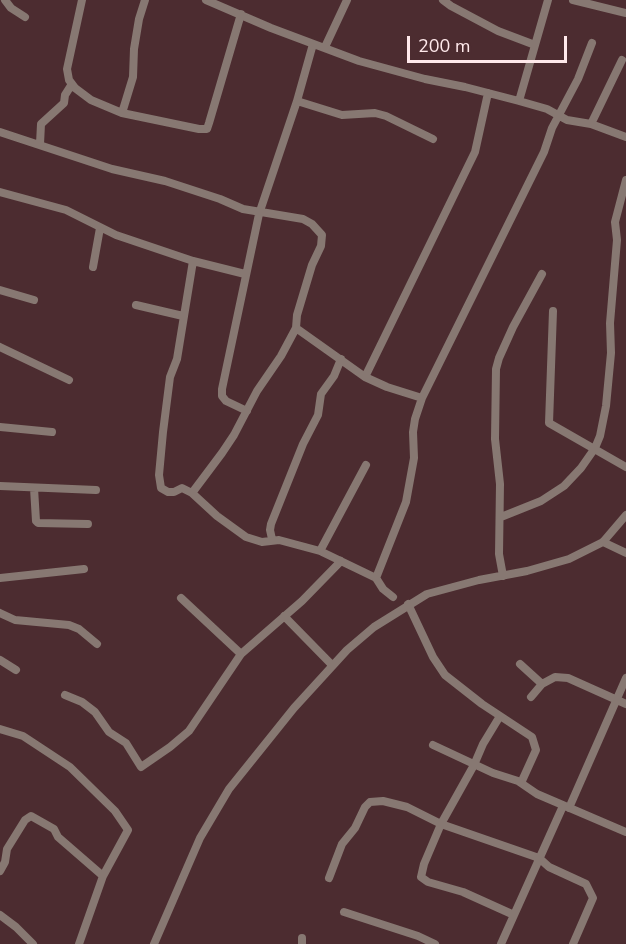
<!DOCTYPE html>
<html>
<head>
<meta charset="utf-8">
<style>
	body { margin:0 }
	#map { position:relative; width:626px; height:944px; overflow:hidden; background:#4c2c30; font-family:"Nunito Sans",sans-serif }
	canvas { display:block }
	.scale { position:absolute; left:407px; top:36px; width:160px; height:27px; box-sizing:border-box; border:3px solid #ffe9eb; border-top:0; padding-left:8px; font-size:18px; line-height:21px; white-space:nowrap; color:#ffe9eb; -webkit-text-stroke:4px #4c2c30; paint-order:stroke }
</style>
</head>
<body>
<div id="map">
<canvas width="626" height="944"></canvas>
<div class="scale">200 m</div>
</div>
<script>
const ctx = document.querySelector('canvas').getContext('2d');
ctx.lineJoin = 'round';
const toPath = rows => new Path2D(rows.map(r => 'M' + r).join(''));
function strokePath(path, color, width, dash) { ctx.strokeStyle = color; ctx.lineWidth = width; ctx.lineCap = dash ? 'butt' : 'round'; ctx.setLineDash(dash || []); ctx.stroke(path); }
strokePath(toPath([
	[5,0,11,8,25,17],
	[82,0,67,69,69,80,75,88,91,100,122,113,199,129,207,129,209,123,241,14],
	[206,0,271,28,359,61,425,79,465,87,519,101,547,109,567,120,591,124,626,137],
	[443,0,451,6,498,31,535,45],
	[573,0,626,13],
	[325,47,347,0],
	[297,101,342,115,375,113,386,116,433,139],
	[519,101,548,0],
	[122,113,133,77,134,49,139,19,145,0],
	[591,124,622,60],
	[0,132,112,169,165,181,220,199,243,209,303,219,312,224,322,235,321,246,312,265,297,315,296,328,281,356,257,391,234,435,222,453,192,493,182,488,174,492,168,492,161,488,159,475,163,432,170,377,177,359,193,261],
	[40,144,41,124,64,103,65,95,72,84],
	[0,192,66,210,116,235,193,261,245,274],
	[93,267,100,228],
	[0,290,34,300],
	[136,305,183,316],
	[553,311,549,423,626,467],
	[296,328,365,377,387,387,422,398],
	[0,347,69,380],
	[365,377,475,152,488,93],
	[247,411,226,401,222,396,222,389,259,214,297,101,313,44],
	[0,427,52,432],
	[0,486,96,490],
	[34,488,36,521,38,523,88,524],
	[192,493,217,516,246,537,262,542,279,540,320,551,376,578,383,589,393,597],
	[501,517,541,501,564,486,581,468,595,448,600,436,606,406,611,353,610,323,617,240,615,222,626,180],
	[272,539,270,530,271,524,303,444,318,415,321,394,334,376,341,359],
	[603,542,626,553],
	[320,551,366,465],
	[503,576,499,554,500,484,495,439,496,369,499,358,513,327,542,274],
	[0,578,84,569],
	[376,578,406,502,414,458,413,432,415,419,422,398,544,152,552,128,578,79,592,43],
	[181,598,241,654],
	[408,604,433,657,445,675,482,704,532,737,536,750,521,783],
	[0,613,15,620,69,625,79,629,97,644],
	[284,616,332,665],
	[0,660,16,670],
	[520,664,542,684],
	[65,695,82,702,95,712,109,732,126,743,141,767,170,747,189,731,241,654,302,601,341,561],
	[531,697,542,684,555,677,568,678,626,704],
	[500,716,483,744,474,765,441,824,424,864,421,877,428,882,463,892,514,915],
	[0,729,23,736,70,767,115,811,128,830,103,876,79,944],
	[433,745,493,773,518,781,537,794,626,832],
	[569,808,626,678],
	[0,871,5,862,7,849,25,820,31,816,54,829,58,837,103,876],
	[329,878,342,844,355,828,365,807,370,802,383,801,407,807,441,824,539,858,549,867,586,884,593,898,573,944],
	[344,912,418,936,435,944],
	[0,915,16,927,33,944],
	[154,944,200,838,229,789,294,708,347,650,374,627,427,594,479,580,527,571,569,559,603,542,626,515],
	[302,944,302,938],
	[501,944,563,806]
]), '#877872', 8);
</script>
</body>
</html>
